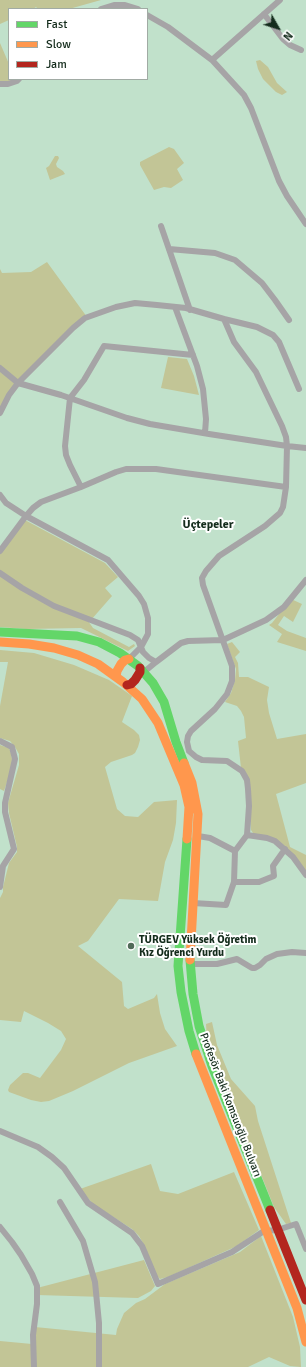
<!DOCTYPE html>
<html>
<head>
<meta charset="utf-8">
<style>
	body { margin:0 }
	#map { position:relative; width:306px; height:1367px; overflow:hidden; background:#c1e1cb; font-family:Signika,sans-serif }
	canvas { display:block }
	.legend { position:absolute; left:8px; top:8px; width:140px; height:72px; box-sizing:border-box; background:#fff; border:1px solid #a1aba4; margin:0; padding:5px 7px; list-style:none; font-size:12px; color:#142c1c }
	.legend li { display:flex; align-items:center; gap:8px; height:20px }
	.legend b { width:20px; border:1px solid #a1aba4 }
	.north { position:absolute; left:258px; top:8px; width:40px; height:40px; -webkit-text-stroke:3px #fff; paint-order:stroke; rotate:129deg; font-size:11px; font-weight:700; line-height:16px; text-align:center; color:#142c1c }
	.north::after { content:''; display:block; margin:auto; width:14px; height:18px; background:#142c1c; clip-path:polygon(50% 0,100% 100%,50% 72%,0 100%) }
</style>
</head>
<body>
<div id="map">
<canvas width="306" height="1367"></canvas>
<ul class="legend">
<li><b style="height:5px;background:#63d668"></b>Fast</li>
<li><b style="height:5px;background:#ff974d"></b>Slow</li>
<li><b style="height:5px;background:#b3261e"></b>Jam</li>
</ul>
<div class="north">N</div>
</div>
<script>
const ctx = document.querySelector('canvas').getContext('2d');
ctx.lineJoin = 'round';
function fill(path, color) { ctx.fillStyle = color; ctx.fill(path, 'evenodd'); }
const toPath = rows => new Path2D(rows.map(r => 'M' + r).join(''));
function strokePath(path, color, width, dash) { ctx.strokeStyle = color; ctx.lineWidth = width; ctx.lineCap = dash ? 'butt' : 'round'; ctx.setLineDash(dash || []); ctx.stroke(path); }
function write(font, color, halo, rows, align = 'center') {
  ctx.font = font + ' Signika,sans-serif'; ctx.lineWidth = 4; ctx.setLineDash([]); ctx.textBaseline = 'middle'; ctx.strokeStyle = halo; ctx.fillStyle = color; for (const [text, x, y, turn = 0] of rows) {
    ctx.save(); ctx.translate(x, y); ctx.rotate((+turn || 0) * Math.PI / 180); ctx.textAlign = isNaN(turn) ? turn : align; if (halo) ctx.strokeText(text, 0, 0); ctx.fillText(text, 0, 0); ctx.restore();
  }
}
fill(toPath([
	[0,0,101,0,69,9,38,9,36,7,33,9,9,9,9,20,0,24],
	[0,43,9,64,9,79,16,79,0,84],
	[260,60,268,67,277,83,287,92,282,95,276,92,263,79,258,69,256,61],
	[169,147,174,149,184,163,177,169,183,180,171,188,164,187,154,190,140,165,140,162],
	[55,156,58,156,59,158,56,164,57,167,63,171,65,174,50,180,46,168,49,166],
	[47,262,87,317,18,383,0,413,0,269,2,273,31,272],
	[168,357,187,359,194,376,199,395,161,388],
	[23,519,105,563,118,577,105,588,112,596,91,620,86,618,93,628,129,647,134,644,135,646,128,651,81,628,26,629,0,627,0,551],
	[291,599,302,604,293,622,284,616,278,625,287,631,306,638,306,651,277,642,282,634,269,625,272,623],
	[232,642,240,652,235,657,238,663,239,677,248,677,269,687,267,700,269,713,277,739,306,734,306,783,276,794,290,847,306,855,306,872,286,849,253,833,251,830,250,803,241,768,238,741,246,738,244,717,241,711,237,706,225,702,231,693,235,680,236,669,227,644],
	[0,650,34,653,74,665,109,680,132,696,122,722,134,730,139,735,140,740,138,747,135,753,132,755,111,762,105,767,117,809,125,816,138,817,154,802,177,800,176,823,173,840,165,862,158,901,119,899,88,941,78,946,122,982,124,1006,128,1009,154,998,157,994,160,1013,165,1029,177,1046,129,1063,73,1091,49,1101,41,1102,31,1100,9,1092,8,1090,10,1085,23,1073,28,1073,40,1078,61,1050,66,1039,61,1031,48,1023,24,1011,21,1022,0,1020,0,898,3,892,3,887,9,863,17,852,17,847,9,813,8,803,19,765,19,754,15,747,10,741,0,738,0,706,8,662,0,662],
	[0,745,9,748,11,753,12,759,11,770,4,791,0,789],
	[212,1022,217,1045,231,1079,255,1106,258,1121,291,1223,286,1224,274,1207,207,1040,206,1024],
	[151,1164,160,1191,178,1194,234,1172,259,1230,237,1246,168,1277,160,1279,157,1276,145,1247,139,1236,132,1229,93,1204,80,1189],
	[261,1236,293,1317,300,1347,301,1367,290,1366,269,1357,248,1367,0,1367,0,1341,32,1344,35,1327,116,1335,117,1329,124,1313,136,1303,145,1299,165,1284,240,1252],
	[144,1260,155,1286,151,1291,138,1298,37,1295,37,1288]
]), '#c2c596');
strokePath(toPath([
	[101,9,114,5,125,5,138,9],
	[264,14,283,39,290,45,301,50],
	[147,15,168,27,212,60,244,95,251,108,279,181,287,196,306,224],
	[212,60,280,0],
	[0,84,8,84,17,81,19,79],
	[161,226,190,310],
	[169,249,215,253,235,260,262,283,275,300,289,320],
	[175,307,197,366,203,389,206,419,205,433],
	[0,368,18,383,73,328,85,318,116,307,135,303,157,305,186,308,224,319],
	[0,413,9,395,18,383,61,395,127,418,150,424,209,434,287,446,286,437,282,426,256,372,234,342,224,319,257,327,273,335,279,342,299,389],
	[81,487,70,465,66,455,65,446,70,398,84,380,104,346,193,355],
	[286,487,283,507,280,513,265,526,219,556,206,571,202,578,203,585,232,666,232,681,227,694,215,709,191,731,188,736,187,742,189,751,196,757,202,760,227,761,242,771,247,780,248,789,249,806,247,835,267,838,275,841,293,857,306,875],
	[0,495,6,503,26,516,108,560,139,596,144,604,148,618,148,634,141,647,129,659],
	[0,551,26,516,33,508,41,502,81,487,116,472,126,469,156,469,286,487,287,446,306,448],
	[0,573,22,588,54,606,130,635,138,640,143,652,149,658,156,662],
	[144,672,156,662,181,643,188,641,223,640,266,620,284,607,306,580],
	[0,741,12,747,15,759,5,803,5,812,14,849,3,866,0,887],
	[198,836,210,838,235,851,247,835],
	[234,882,259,882,274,876,273,866,285,849],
	[193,903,226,905,234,882,235,851],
	[190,964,217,964,237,959,252,968,255,968,260,965,266,959,277,954,292,952,306,953],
	[0,1131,38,1147,52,1157,64,1168,88,1203,132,1233,142,1246,158,1284,232,1252,264,1231,277,1230,296,1224,306,1249],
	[60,1202,83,1241,95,1282,99,1323,99,1367],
	[0,1227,12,1242,21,1255,32,1274,37,1286,37,1304,33,1335,34,1367]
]), '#a6a4a6', 6);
strokePath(toPath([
	[0,632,77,636,99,642,120,653,138,666,153,683,164,702,176,742,184,763],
	[187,839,178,966,181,992,189,1031,196,1054],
	[190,960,193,994,199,1026,212,1066,270,1210]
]), '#63d668', 9);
strokePath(toPath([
	[0,642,29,644,54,648,78,655,98,664,123,682,142,699,158,723,184,785,189,807,187,839],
	[116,677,117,671,121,664,125,660,129,659],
	[184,763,192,783,198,814,190,960],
	[196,1054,297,1308,306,1342]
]), '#ff974d', 9);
strokePath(toPath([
	[127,685,131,684,135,680,140,672,140,668],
	[270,1210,306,1300]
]), '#b3261e', 9);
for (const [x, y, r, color] of [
	[131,946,4,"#516b59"]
]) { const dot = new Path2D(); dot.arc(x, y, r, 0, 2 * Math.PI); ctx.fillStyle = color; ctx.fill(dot); strokePath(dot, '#fff', 1.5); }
write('bold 11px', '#142c1c', '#fff', [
	["TÜRGEV Yüksek Öğretim",139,940],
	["Kız Öğrenci Yurdu",139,953]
], 'left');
write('11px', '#142c1c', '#fff', [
	["Profesör Baki Komsuoğlu Bulvarı",230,1105,69]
]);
write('bold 12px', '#142c1c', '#fff', [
	["Üçtepeler",208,525]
]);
</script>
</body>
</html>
